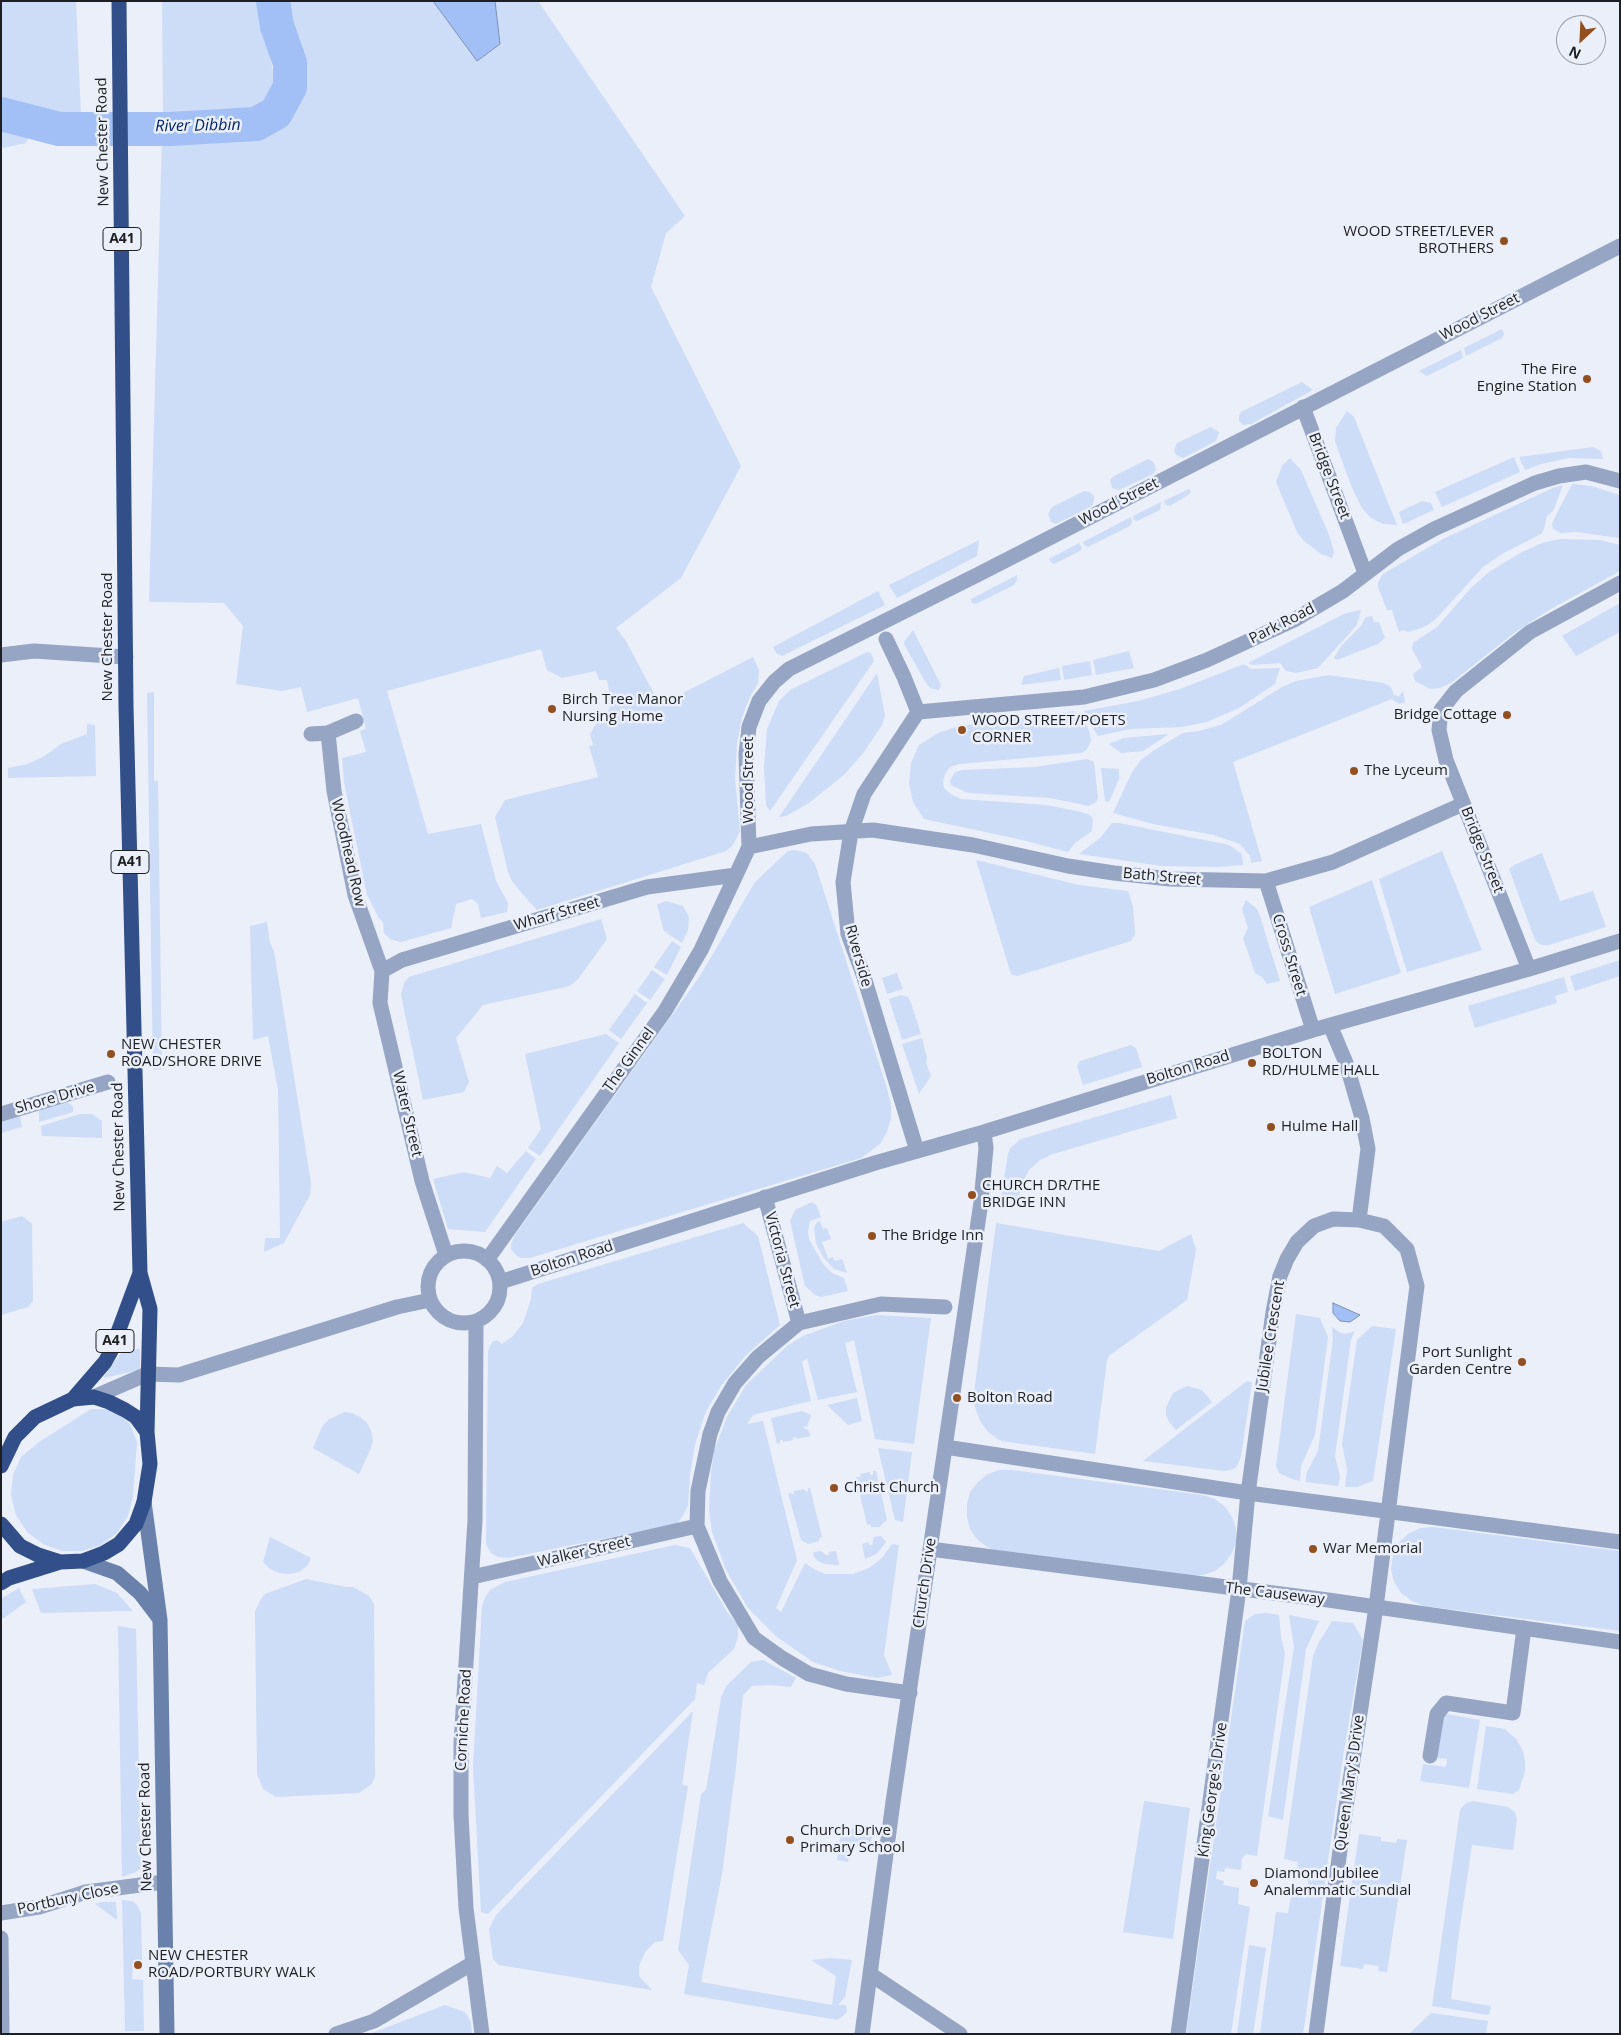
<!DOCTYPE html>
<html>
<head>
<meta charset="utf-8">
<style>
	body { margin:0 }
	#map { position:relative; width:1621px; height:2035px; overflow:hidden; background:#eaeff9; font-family:"Open Sans",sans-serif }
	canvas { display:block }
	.frame { position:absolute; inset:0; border:2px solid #1d1f22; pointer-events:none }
	.north { position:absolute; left:1556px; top:15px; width:50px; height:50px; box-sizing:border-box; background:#eaeff9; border:1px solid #989ca3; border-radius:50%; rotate:205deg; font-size:14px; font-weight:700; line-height:20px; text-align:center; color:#1d1f22 }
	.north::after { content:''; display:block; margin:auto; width:18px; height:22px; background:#924f1f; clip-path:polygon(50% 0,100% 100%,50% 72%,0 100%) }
</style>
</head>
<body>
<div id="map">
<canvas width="1621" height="2035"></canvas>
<div class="frame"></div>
<div class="north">N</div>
</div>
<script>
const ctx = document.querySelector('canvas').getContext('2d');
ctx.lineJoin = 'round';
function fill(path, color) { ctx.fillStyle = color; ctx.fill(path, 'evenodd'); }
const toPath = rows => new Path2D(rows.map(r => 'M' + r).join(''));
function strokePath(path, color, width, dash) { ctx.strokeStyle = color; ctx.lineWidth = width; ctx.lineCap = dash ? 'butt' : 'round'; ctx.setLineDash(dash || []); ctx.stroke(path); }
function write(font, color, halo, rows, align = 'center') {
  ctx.font = font + ' "Open Sans",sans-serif'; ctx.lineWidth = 5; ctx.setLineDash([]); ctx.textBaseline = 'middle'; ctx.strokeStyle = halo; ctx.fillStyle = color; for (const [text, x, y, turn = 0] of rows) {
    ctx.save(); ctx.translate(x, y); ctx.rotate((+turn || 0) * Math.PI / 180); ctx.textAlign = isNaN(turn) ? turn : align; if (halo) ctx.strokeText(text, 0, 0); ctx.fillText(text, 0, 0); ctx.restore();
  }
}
fill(toPath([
	[1,1,76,1,81,116,38,113,26,143,4,148,1,147],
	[162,1,261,1,276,90,258,109,163,119],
	[282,1,433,1,477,61,500,44,495,1,538,1,685,216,666,233,651,287,741,466,681,578,616,628,626,641,660,705,753,657,759,670,758,683,750,697,742,717,737,743,735,779,740,831,733,845,726,851,537,910,526,898,512,881,508,872,495,817,505,800,598,777,589,746,593,745,590,734,601,716,608,713,611,701,607,680,599,680,596,671,562,678,547,670,541,649,387,691,428,834,481,824,496,881,508,903,507,912,481,918,478,904,472,899,456,904,451,928,401,942,390,939,384,933,383,922,379,918,367,895,344,782,342,758,366,752,360,731,366,729,358,698,307,712,301,687,282,691,236,684,243,626,224,603,149,602,162,136,257,134,271,127,299,94,301,58,285,23],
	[1502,329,1504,334,1502,338,1466,356,1464,348],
	[1461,350,1463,358,1427,376,1419,371],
	[1302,382,1313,390,1251,424,1243,425,1239,421,1239,416,1241,412],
	[1347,411,1354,417,1397,525,1383,524,1371,518,1362,508,1352,488,1335,441,1336,428],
	[1211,427,1219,432,1216,441,1183,458,1176,455,1174,450,1177,443],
	[1593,447,1601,451,1603,459,1569,458,1541,464,1525,470,1519,457],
	[1514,457,1520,472,1442,507,1435,492],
	[1290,458,1301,470,1329,535,1334,552,1332,558,1321,554,1303,540,1297,532,1276,482,1282,466],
	[1148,459,1152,461,1155,465,1156,470,1153,474,1119,490,1112,488,1110,480,1114,476],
	[1572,484,1591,486,1620,495,1620,538,1576,532,1561,533,1553,529,1552,523],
	[1563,485,1553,511,1547,516,1544,529,1541,534,1502,554,1483,567,1435,620,1422,628,1408,632,1403,630,1399,632,1392,610,1387,610,1378,587,1378,582,1383,574,1443,539,1553,488],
	[1189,489,1191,492,1188,495,1170,506,1166,505,1164,501],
	[1084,491,1089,492,1094,496,1094,501,1092,506,1056,524,1051,522,1048,514,1052,507],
	[1422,501,1431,503,1434,510,1403,524,1399,512],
	[1161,502,1160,510,1137,521,1134,520,1133,516],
	[1131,517,1132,522,1130,526,1088,547,1084,545,1083,542],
	[1560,539,1600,540,1620,545,1620,571,1549,610,1514,633,1451,683,1440,688,1430,689,1415,681,1413,674,1422,667,1412,649,1413,643,1437,627,1471,588,1489,572,1522,552,1542,543],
	[979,540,977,556,897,598,889,585],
	[1079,543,1082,548,1080,551,1054,564,1051,562,1049,559],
	[1017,575,1017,580,1014,585,976,604,972,603,971,599],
	[878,591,885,605,782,656,776,653,773,647],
	[1620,603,1620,632,1576,656,1562,636],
	[1361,610,1357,625,1318,668,1296,673,1286,671,1280,663,1252,665,1248,663,1346,613],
	[1372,616,1374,622,1379,622,1385,638,1378,644,1337,660,1334,658,1341,646,1360,627,1366,617],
	[913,630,941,685,939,690,930,688,926,683,905,646,904,642],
	[1129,651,1134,668,1096,675,1093,660],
	[867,652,871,653,874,661,770,811,766,805,764,767,767,729,779,701,790,690],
	[1090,661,1092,675,1064,680,1062,666],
	[1244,664,1251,669,1280,668,1275,684,1239,708,1207,722,1182,727,1130,729,1098,736,1085,716,1084,711,1138,701,1180,689],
	[1059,668,1061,680,1021,685,1024,676],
	[877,673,885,716,882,725,864,752,845,774,809,803,786,816,779,817],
	[1329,675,1384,683,1391,687,1394,695,1399,696,1403,691,1405,702,1399,704,1392,699,1233,762,1262,861,1251,863,1250,856,1240,844,1214,835,1153,824,1113,813,1132,772,1141,760,1153,751,1183,733,1199,731,1221,725,1282,687,1296,681],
	[154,692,154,781,158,781,162,1069,153,1070,147,693],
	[1074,711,1087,726,1090,734,1091,741,1087,749,1082,753,959,764,950,767,945,774,943,781,944,788,952,795,961,799,1047,805,1081,812,1090,815,1093,819,1092,831,1075,843,1068,852,1018,839,924,819,913,802,909,783,911,763,919,745,938,733,959,726],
	[87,724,95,725,96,776,8,778,8,768,27,764,43,757,61,744,87,734],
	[1169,734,1143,751,1121,753,1109,744,1123,738],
	[1087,759,1094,762,1098,798,1096,802,1089,806,1050,798,968,793,951,785,950,781,955,772,962,770,1035,767],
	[1101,768,1119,769,1119,779,1109,802,1105,801],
	[1112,823,1119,823,1229,845,1242,854,1243,865,1218,867,1162,866,1079,854,1100,838],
	[795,850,807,853,815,864,886,1085,891,1104,891,1118,887,1132,880,1144,861,1158,530,1258,521,1258,517,1256,511,1249,511,1244,515,1235,700,976,755,882,788,851],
	[1442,851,1482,950,1407,972,1379,879],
	[1542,853,1560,901,1593,891,1606,927,1549,945,1541,945,1535,940,1509,869,1514,865],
	[976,860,1079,885,1128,891,1133,906,1135,934,1131,941,1017,976,1011,974],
	[1372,880,1401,973,1335,994,1309,907],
	[1246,900,1257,909,1260,916,1280,981,1267,984,1262,977,1255,973,1243,938,1248,928,1242,909],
	[666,901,683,906,689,917,688,930,682,943,664,931,657,905],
	[601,919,607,939,578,979,570,986,483,1005,456,1038,469,1082,464,1092,423,1100,401,995,404,983,409,977],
	[267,922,270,943,274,951,311,1183,310,1195,284,1243,264,1252,265,1238,280,1238,278,1090,268,1036,253,1040,250,926],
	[672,941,681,947,667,975,654,967],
	[1620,960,1620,976,1575,991,1570,976],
	[652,970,665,979,650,1000,637,991],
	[897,973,903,989,887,994,882,978],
	[1564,977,1568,992,1555,996,1557,1003,1475,1028,1468,1006],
	[635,994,647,1003,621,1039,609,1030],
	[901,995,908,997,911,1003,921,1034,902,1040,889,999],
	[606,1034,619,1043,540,1156,528,1148,541,1129,525,1054],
	[922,1038,927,1058,926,1063,931,1076,919,1094,902,1044],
	[1131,1045,1136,1048,1142,1067,1083,1085,1077,1066,1080,1061],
	[1171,1095,1177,1118,1053,1154,1040,1160,1029,1170,1022,1183,1017,1206,1000,1203,1008,1154,1010,1148,1021,1139],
	[64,1100,73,1106,73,1112,39,1122,39,1108],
	[80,1114,92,1114,102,1121,102,1138,42,1136,41,1126],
	[14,1115,20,1116,22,1127,1,1133,1,1119],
	[526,1151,536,1159,485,1232,448,1229,433,1179,464,1172,490,1178,497,1166,507,1173],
	[812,1202,817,1206,821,1217,810,1221,808,1231,809,1239,823,1264,832,1273,844,1278,848,1291,821,1297,815,1295,805,1286,790,1221,795,1210],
	[22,1216,32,1224,33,1301,28,1307,1,1315,1,1222],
	[820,1221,823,1229,827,1228,831,1239,822,1242,828,1259,833,1257,835,1261,842,1259,847,1273,834,1269,823,1257,816,1243,814,1228,817,1222],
	[743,1223,758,1236,780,1325,746,1355,721,1386,706,1411,695,1444,690,1475,688,1506,682,1517,677,1524,508,1558,498,1557,491,1553,486,1544,488,1351,492,1342,497,1340,502,1344,513,1336,523,1323,531,1299,532,1288,538,1284],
	[996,1223,1159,1251,1191,1234,1196,1250,1187,1300,1110,1355,1107,1360,1095,1454,1001,1441,989,1433,980,1421,975,1407,974,1393],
	[1296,1314,1320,1318,1328,1337,1315,1435,1301,1466,1300,1481,1292,1479,1279,1473,1276,1466],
	[877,1315,931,1318,914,1444,875,1439,854,1340,845,1343,857,1392,818,1400,807,1358,802,1362,811,1401,753,1415,747,1424,763,1421,797,1560,776,1608,781,1612,805,1563,814,1569,825,1574,853,1574,869,1568,882,1558,892,1544,899,1545,884,1655,892,1675,877,1678,840,1671,813,1662,777,1637,748,1608,726,1570,712,1532,709,1510,711,1472,714,1451,727,1417,746,1385,787,1346,803,1336,844,1321],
	[1372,1326,1396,1329,1373,1481,1357,1487,1345,1487,1347,1469,1342,1444,1357,1340],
	[1332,1327,1341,1333,1346,1334,1355,1331,1351,1339,1335,1456,1340,1477,1338,1486,1306,1482,1306,1474,1318,1451,1333,1339],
	[124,1349,140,1349,140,1370,103,1378],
	[1247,1381,1252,1382,1241,1457,1237,1466,1234,1469,1224,1471,1143,1461],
	[1187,1386,1202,1390,1212,1402,1176,1430,1169,1422,1166,1415,1166,1407,1173,1393],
	[857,1398,862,1421,848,1425,827,1405],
	[91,1409,105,1409,118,1414,130,1424,137,1442,133,1497,128,1516,117,1533,101,1545,82,1551,62,1551,43,1544,27,1532,16,1515,11,1495,13,1475,21,1457,39,1442],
	[802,1411,811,1415,807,1427,805,1426,803,1428,808,1430,811,1436,797,1439,796,1437,793,1438,793,1440,783,1442,783,1440,780,1440,780,1443,777,1444,771,1418],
	[344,1412,352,1413,360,1417,367,1423,371,1431,373,1440,371,1448,359,1474,313,1448,322,1427,328,1420],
	[878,1448,912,1452,903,1522,895,1520],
	[999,1470,1012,1470,1203,1495,1215,1499,1225,1507,1232,1517,1236,1529,1236,1542,1232,1553,1225,1563,1215,1571,1203,1575,1191,1576,999,1552,987,1547,977,1539,970,1529,967,1517,967,1504,970,1492,978,1482,988,1474],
	[873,1471,876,1471,887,1520,879,1527,871,1527,871,1524,867,1525,856,1477,861,1477,860,1474,870,1472,870,1475,873,1475],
	[808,1488,810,1488,822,1537,819,1538,819,1541,808,1544,801,1540,788,1493,794,1494,794,1491,804,1489,806,1492,808,1491],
	[1433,1527,1620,1551,1620,1631,1424,1606,1412,1601,1401,1593,1394,1582,1391,1569,1393,1555,1398,1543,1408,1534,1420,1528],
	[881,1536,886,1542,881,1549,876,1554,865,1559,862,1544,869,1542,869,1545,872,1545,874,1537],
	[270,1537,311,1558,307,1566,299,1572,289,1574,279,1573,270,1569,263,1562],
	[675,1545,690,1548,727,1612,738,1625,738,1636,734,1649,708,1673,704,1685,697,1683,695,1699,488,1914,481,1912,473,1767,482,1606,485,1598,490,1590,505,1582],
	[821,1551,826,1555,829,1555,829,1552,836,1551,839,1565,824,1564,818,1561,813,1556,814,1552],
	[306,1579,346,1587,353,1587,369,1596,374,1604,375,1776,372,1784,359,1793,276,1797,263,1789,257,1774,255,1611,261,1599,265,1594],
	[95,1584,117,1593,133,1611,41,1613,32,1589],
	[19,1588,26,1602,1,1620,1,1599],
	[1267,1613,1279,1615,1281,1637,1285,1654,1257,1856,1246,1854,1242,1858,1241,1870,1225,1868,1224,1872,1217,1871,1216,1879,1224,1881,1223,1885,1239,1888,1238,1904,1250,1907,1231,2034,1186,2034,1245,1621,1255,1614],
	[1289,1615,1319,1621,1306,1649,1283,1820,1268,1816,1294,1647],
	[1332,1621,1353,1623,1363,1640,1344,1750,1303,2034,1260,2034,1276,1912,1288,1913,1291,1896,1306,1898,1307,1893,1317,1895,1317,1886,1308,1884,1308,1880,1296,1877,1298,1862,1284,1859,1313,1656,1319,1642],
	[118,1626,136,1629,141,1868,136,1872,122,1877],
	[763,1660,796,1678,791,1687,771,1685,752,1686,743,1695,736,1767,722,1874,701,1982,832,2005,836,1976,811,1960,832,1958,852,1960,845,1997,838,2005,846,2005,847,2012,838,2020,684,1994,689,1965,678,1950,701,1794,706,1790,721,1698,726,1686,751,1662],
	[693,1711,682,1785,688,1786,663,1941,655,1942,645,1952,639,1966,639,1976,652,1990,499,1965,493,1959,489,1929,496,1915],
	[1446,1714,1480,1720,1469,1788,1420,1781,1423,1764,1446,1767,1447,1759,1437,1758,1442,1718],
	[1486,1726,1505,1729,1516,1739,1522,1749,1525,1760,1525,1771,1519,1790,1513,1794,1477,1789],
	[1144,1801,1190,1808,1173,1939,1123,1932],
	[1472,1801,1508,1807,1515,1812,1517,1820,1513,1850,1472,1845,1459,1933,1451,1999,1491,2006,1489,2015,1432,2006,1460,1810,1465,1804],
	[842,1826,873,1831,870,1849,851,1846,848,1862,837,1860],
	[1359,1834,1381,1837,1381,1841,1396,1843,1397,1839,1407,1840,1387,1972,1378,1971,1379,1966,1364,1964,1363,1969,1340,1966],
	[122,1900,132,1901,137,1905,141,1913,142,1960,133,1960,132,1979,143,1980,144,2031,125,2031],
	[102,1902,116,1902,117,1920,95,1904],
	[1249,1945,1266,1948,1253,2034,1237,2034],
	[445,2005,465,2012,471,2022,472,2034,369,2034],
	[1431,2013,1488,2021,1486,2034,1409,2034]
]), '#cddcf7');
const water = toPath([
	[433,1,495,1,500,44,477,61,433,1],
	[1333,1303,1360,1315,1350,1322,1340,1321,1333,1313,1333,1303]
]);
fill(water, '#a3c0f6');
strokePath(water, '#7b90b6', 1);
strokePath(toPath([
	[1,114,59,129,170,129,256,124,276,113,290,87,290,63,277,26,273,1]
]), '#a3c0f6', 34);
strokePath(toPath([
	[1303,407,1365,573],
	[886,639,904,677,918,712],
	[1,655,34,651,126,657],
	[918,712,1084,697,1154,680,1207,660,1294,620,1343,591,1398,549,1434,529,1535,483,1559,476,1586,472,1620,481],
	[328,733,334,791,355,895,382,971,380,1003,422,1181,446,1255],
	[311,734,328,733,356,721],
	[749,847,811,834,873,830,973,845,1068,866,1114,873,1170,879,1266,881,1333,862,1463,804],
	[1266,881,1313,1030],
	[1529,969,1446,760,1439,730,1441,710,1456,691,1530,632,1620,583],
	[382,971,402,960,647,887,736,875],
	[1330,1025,1346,1063,1362,1118,1368,1149,1359,1220],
	[1,1114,108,1082],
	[917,1151,864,977,848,934,843,882,851,832,864,794,918,712],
	[765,1197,799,1323],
	'428 1287a36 36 0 1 1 72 0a36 36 0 1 1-72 0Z',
	[487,1260,665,1011,701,950,749,847,746,754,749,727,759,701,774,682,789,669,977,575,1620,246],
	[500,1282,875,1163,984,1132,1313,1030,1529,969,1620,941],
	[94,1397,147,1374,179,1375,397,1307,430,1300],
	[945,1447,1248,1493,1620,1542],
	[930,1549,1328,1600,1620,1642],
	[472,1577,697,1526],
	[910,1693,846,1684,809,1674,782,1658,754,1638,720,1581,697,1526,698,1491,710,1434,718,1412,735,1383,758,1357,799,1323,881,1304,945,1307],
	[1430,1756,1437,1714,1446,1703,1513,1713,1524,1628],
	[1,1913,39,1907,86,1892,164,1882],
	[1,1938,2,2034],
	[473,1963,482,2034],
	[870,1974,960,2034],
	[336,2034,374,2021,473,1963,466,1908,461,1815,461,1743,475,1520,476,1322],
	[862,2034,893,1802,981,1202,986,1148,984,1132],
	[1178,2034,1239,1589,1248,1493,1273,1312,1280,1276,1287,1259,1297,1242,1314,1226,1333,1219,1359,1220,1384,1226,1407,1249,1417,1286,1376,1607,1343,1827,1316,2034]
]), '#95a5c3', 15);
strokePath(toPath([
	[144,1502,160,1620,167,2034],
	[83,1561,117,1573,140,1593,159,1618]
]), '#6a81ab', 15);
strokePath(toPath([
	[73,1399,105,1362,111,1351,140,1273],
	[1,1466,15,1437,35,1417,73,1399,94,1397,109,1402,125,1410,136,1417,147,1432],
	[1,1524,20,1546,38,1555,60,1562,83,1561,104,1553,119,1544,136,1524,144,1502,150,1464,147,1432,150,1309,140,1273,126,706,119,1],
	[1,1583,9,1578,60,1562]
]), '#324f8a', 15);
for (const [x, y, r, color] of [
	[1504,241,5,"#924f1f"],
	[1587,379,5,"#924f1f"],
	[552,709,5,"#924f1f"],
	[1507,715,5,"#924f1f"],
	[962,730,5,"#924f1f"],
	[1354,771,5,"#924f1f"],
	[111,1054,5,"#924f1f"],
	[1252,1063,5,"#924f1f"],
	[1271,1127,5,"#924f1f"],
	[972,1195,5,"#924f1f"],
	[872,1236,5,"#924f1f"],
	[1522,1362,5,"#924f1f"],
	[957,1398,5,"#924f1f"],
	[834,1488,5,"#924f1f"],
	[1313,1549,5,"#924f1f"],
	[790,1840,5,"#924f1f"],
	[1254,1883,5,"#924f1f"],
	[138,1965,5,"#924f1f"]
]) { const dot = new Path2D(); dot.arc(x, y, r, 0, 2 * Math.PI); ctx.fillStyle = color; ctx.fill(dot); strokePath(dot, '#eaeff9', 2); }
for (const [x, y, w] of [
	[122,239,38],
	[130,862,38],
	[115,1341,38]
]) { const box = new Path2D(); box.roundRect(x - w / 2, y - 11.5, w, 23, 4); ctx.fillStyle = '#eaeff9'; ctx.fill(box); strokePath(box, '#1d1f22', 1); }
write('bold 14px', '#1d1f22', null, [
	["A41",122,239],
	["A41",130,862],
	["A41",115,1341]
]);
write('15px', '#1d1f22', '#eaeff9', [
	["New Chester Road",103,142,-91],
	["Wood Street",1480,317,-27],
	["Bridge Street",1329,476,69],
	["Wood Street",1119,502,-27],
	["Park Road",1282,624,-27],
	["New Chester Road",108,637,-90],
	["Wood Street",749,780,-90],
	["Bridge Street",1482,850,68],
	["Woodhead Row",348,853,77],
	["Bath Street",1162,877,5],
	["Wharf Street",557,914,-16],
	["Cross Street",1289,955,73],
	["Riverside",858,956,74],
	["The Ginnel",629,1060,-54],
	["Bolton Road",1188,1068,-17],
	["Shore Drive",55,1098,-16],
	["Water Street",407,1114,77],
	["New Chester Road",119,1147,-91],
	["Bolton Road",572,1259,-18],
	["Victoria Street",782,1260,75],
	["Jubilee Crescent",1271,1336,-81],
	["Walker Street",584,1552,-13],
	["Church Drive",925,1583,-82],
	["The Causeway",1275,1594,7],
	["Corniche Road",464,1720,-87],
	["Queen Mary's Drive",1350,1783,-82],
	["King George's Drive",1213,1790,-82],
	["New Chester Road",146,1827,-91],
	["Portbury Close",68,1899,-12]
]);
write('15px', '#1d1f22', '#eaeff9', [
	["WOOD STREET/LEVER",1494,232,"right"],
	["BROTHERS",1494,249,"right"],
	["The Fire",1577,370,"right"],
	["Engine Station",1577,387,"right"],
	["Birch Tree Manor",562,700],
	["Nursing Home",562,717],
	["Bridge Cottage",1497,715,"right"],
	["WOOD STREET/POETS",972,721],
	["CORNER",972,738],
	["The Lyceum",1364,771],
	["NEW CHESTER",121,1045],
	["ROAD/SHORE DRIVE",121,1062],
	["BOLTON",1262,1054],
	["RD/HULME HALL",1262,1071],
	["Hulme Hall",1281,1127],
	["CHURCH DR/THE",982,1186],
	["BRIDGE INN",982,1203],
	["The Bridge Inn",882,1236],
	["Port Sunlight",1512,1353,"right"],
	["Garden Centre",1512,1370,"right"],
	["Bolton Road",967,1398],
	["Christ Church",844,1488],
	["War Memorial",1323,1549],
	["Church Drive",800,1831],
	["Primary School",800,1848],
	["Diamond Jubilee",1264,1874],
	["Analemmatic Sundial",1264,1891],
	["NEW CHESTER",148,1956],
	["ROAD/PORTBURY WALK",148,1973]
], 'left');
write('italic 16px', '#042570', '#eaeff9', [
	["River Dibbin",198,126,-1]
]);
</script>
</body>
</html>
